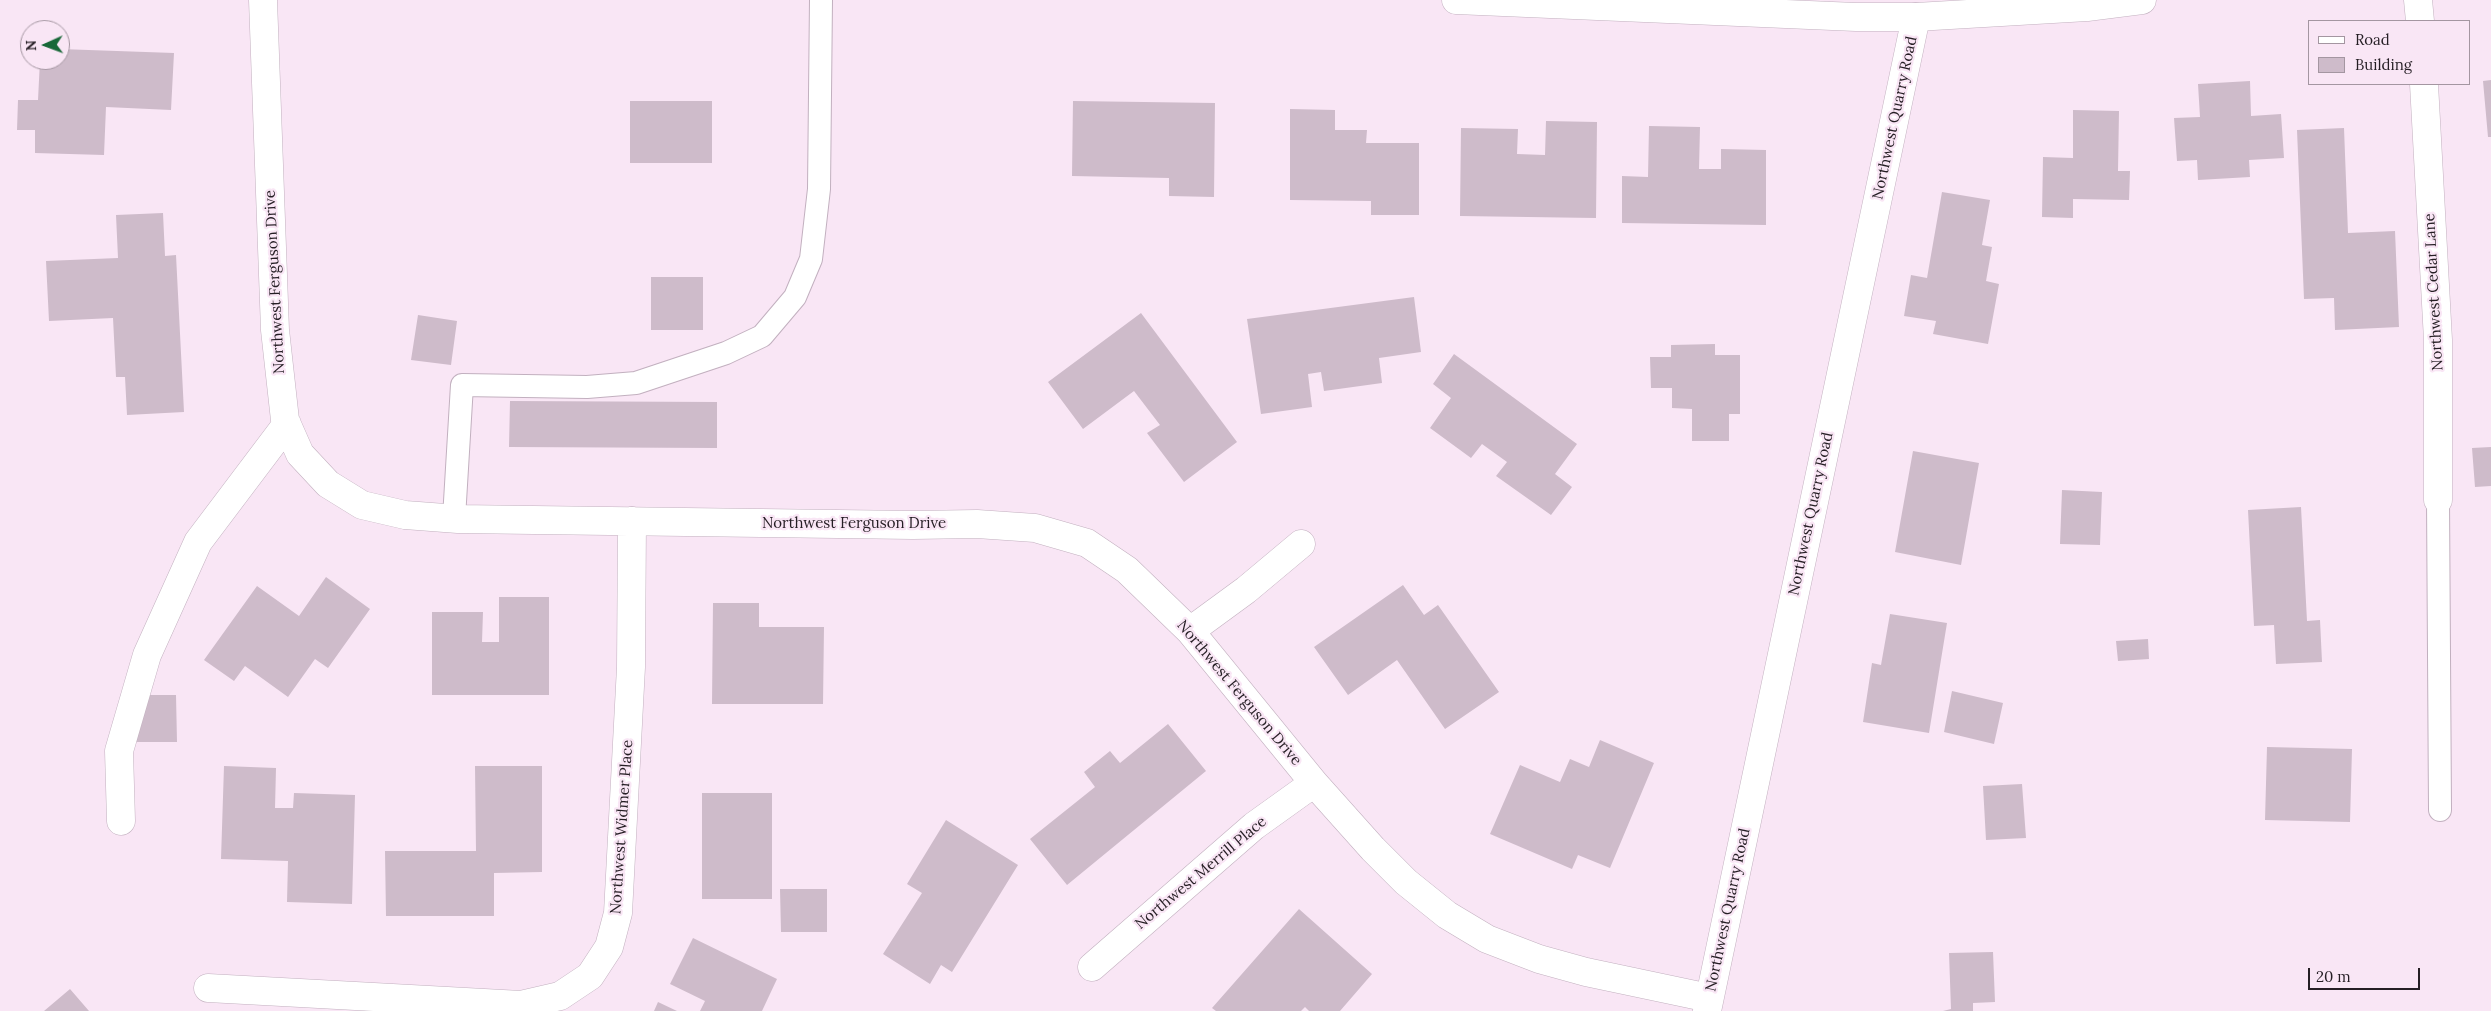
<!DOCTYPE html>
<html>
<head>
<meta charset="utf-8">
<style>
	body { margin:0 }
	#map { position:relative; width:2491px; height:1011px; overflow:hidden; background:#f9e6f5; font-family:Lora,serif }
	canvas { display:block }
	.legend { position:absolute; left:2308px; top:20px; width:162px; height:65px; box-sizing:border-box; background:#f9e6f5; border:1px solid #a496a1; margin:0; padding:6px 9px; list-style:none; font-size:15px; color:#251e24 }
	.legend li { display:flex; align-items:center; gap:10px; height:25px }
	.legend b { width:25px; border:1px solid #a496a1 }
	.north { position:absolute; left:20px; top:20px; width:50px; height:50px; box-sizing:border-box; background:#f9e6f5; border:1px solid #a496a1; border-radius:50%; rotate:268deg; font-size:14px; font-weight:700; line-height:20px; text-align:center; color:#251e24 }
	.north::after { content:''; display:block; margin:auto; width:18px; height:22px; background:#186838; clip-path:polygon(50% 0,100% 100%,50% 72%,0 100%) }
	.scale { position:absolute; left:2308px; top:968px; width:112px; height:22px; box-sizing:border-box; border:2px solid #251e24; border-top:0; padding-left:6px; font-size:15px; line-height:18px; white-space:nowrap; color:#251e24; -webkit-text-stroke:4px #f9e6f5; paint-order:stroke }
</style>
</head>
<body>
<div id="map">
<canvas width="2491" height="1011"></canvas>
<ul class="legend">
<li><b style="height:6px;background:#fff"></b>Road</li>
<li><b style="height:14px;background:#cebbca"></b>Building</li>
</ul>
<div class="north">N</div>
<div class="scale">20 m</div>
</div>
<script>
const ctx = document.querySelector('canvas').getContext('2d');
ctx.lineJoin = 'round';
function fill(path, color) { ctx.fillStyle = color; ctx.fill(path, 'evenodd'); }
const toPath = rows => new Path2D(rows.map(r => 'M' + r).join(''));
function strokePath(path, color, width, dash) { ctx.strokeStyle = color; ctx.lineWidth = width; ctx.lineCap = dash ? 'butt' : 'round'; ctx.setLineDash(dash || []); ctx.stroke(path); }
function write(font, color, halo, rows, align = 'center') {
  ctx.font = font + ' Lora,serif'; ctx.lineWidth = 4.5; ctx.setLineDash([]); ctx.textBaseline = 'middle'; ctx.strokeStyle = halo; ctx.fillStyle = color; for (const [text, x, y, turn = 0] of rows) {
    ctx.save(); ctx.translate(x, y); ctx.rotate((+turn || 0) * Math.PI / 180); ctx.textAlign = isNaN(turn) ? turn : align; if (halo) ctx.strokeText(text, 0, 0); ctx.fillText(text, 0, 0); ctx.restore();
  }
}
fill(toPath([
	[60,49,174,53,171,110,106,107,104,155,35,153,35,130,17,130,18,100,38,100,40,60,60,60],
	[2491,80,2491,137,2488,137,2483,81],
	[2250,81,2251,116,2281,114,2284,158,2249,160,2250,177,2198,180,2197,160,2177,161,2174,118,2200,117,2198,84],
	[630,101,712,101,712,163,630,163],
	[1073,101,1215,103,1214,197,1169,196,1169,178,1072,176],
	[1290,109,1335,110,1335,130,1367,130,1366,143,1419,143,1419,215,1371,215,1371,201,1290,200],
	[2073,110,2119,111,2118,171,2130,171,2129,200,2073,199,2073,218,2042,217,2043,157,2073,158],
	[1546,121,1597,122,1596,218,1460,216,1461,128,1518,129,1517,154,1545,155],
	[1649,126,1700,127,1699,169,1721,169,1721,149,1766,150,1766,225,1622,223,1622,176,1648,177],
	[2344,128,2348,233,2395,231,2399,327,2335,330,2334,298,2304,299,2297,130],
	[1942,192,1990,200,1982,245,1992,247,1986,281,1999,284,1988,344,1933,334,1936,321,1904,316,1911,275,1927,278],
	[163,213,165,256,176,255,184,412,127,415,125,377,116,377,113,318,49,321,46,261,118,258,116,215],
	[651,277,703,277,703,330,651,330],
	[1414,297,1421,352,1379,358,1382,383,1324,391,1321,372,1308,374,1312,407,1261,414,1247,319],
	[1141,313,1237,442,1184,482,1147,433,1160,425,1134,391,1083,429,1048,382],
	[418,315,457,321,451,365,411,360],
	[1715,344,1715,355,1740,355,1740,414,1729,414,1729,441,1692,441,1692,409,1672,408,1672,388,1651,388,1650,357,1671,357,1671,345],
	[1454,354,1577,444,1555,474,1572,487,1551,515,1496,476,1507,462,1482,444,1471,458,1430,428,1451,398,1433,384],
	[510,401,717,402,717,448,509,447],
	[2491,447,2491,486,2475,487,2472,448],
	[1913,451,1979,463,1961,565,1895,552],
	[2062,490,2102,492,2100,545,2060,544],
	[2301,507,2307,621,2320,620,2322,662,2276,664,2274,625,2254,626,2248,510],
	[326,577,370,609,328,668,315,659,288,697,245,666,234,681,204,660,257,586,299,616],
	[1403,585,1424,615,1438,605,1499,692,1445,729,1397,660,1348,695,1314,647],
	[499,597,549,597,549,695,432,695,432,612,483,612,482,642,499,642],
	[713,603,759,603,759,627,824,627,823,704,712,704],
	[1890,614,1947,623,1929,733,1863,722,1872,663,1881,665],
	[2148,639,2149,659,2118,661,2116,641],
	[1952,691,2003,703,1994,744,1944,732],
	[120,695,176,695,177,742,120,742],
	[1168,724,1206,771,1067,885,1030,839,1095,787,1084,772,1110,751,1120,763],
	[1600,740,1654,763,1610,868,1578,855,1572,869,1490,834,1520,765,1560,782,1570,759,1589,767],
	[2267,747,2352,749,2350,822,2265,820],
	[224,766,276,768,275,808,293,808,294,793,355,795,352,904,287,902,288,861,221,859],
	[475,766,542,766,542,872,494,873,494,916,386,916,385,851,476,851],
	[2022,784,2026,838,1986,840,1983,786],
	[702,793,772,793,772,899,702,899],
	[946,820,1018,865,952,972,941,965,930,984,883,954,922,893,907,884],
	[780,889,827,889,827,932,781,932],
	[1299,909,1372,974,1340,1011,1309,1011,1305,1007,1301,1011,1216,1011,1212,1008],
	[693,938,777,979,762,1011,700,1011,705,1001,670,984],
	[1993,952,1995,1002,1973,1003,1973,1011,1943,1011,1951,1009,1949,953],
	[70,989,89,1011,44,1011],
	[658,1002,677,1011,654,1011]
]), '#cebbca');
const service = toPath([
	[2438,500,2440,810],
	[454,518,462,385,587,387,636,383,726,353,762,336,795,297,811,259,819,189,821,0]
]);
const minor = toPath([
	[263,0,275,330,285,420,300,454,328,484,362,505,405,515,458,519,913,525,977,524,1035,528,1087,543,1127,570,1190,631,1314,783,1373,849,1406,882,1447,915,1487,939,1539,959,1586,972,1709,998],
	[2418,0,2420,21],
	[2424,84,2438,340,2438,500],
	[1190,631,1246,590,1301,544],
	[121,821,119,751,147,655,198,542,287,424],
	[1092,967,1254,826,1314,783],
	[208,988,521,1005,560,996,590,976,609,947,618,913,631,667,632,521]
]);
const tertiary = toPath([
	[1707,1011,1916,17]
]);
const primary = toPath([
	[1456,0,1856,17,1916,17,2087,7,2142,0]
]);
strokePath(service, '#c2b0bf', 24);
strokePath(minor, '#c2b0bf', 29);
strokePath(tertiary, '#c2b0bf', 29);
strokePath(primary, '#c2b0bf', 29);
strokePath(service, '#fff', 22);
strokePath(minor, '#fff', 28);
strokePath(tertiary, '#fff', 28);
strokePath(primary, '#fff', 28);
write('15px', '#251e24', '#f9e6f5', [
	["Northwest Quarry Road",1895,118,-78],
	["Northwest Ferguson Drive",275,282,-93],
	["Northwest Cedar Lane",2434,292,-93],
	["Northwest Quarry Road",1811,514,-78],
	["Northwest Ferguson Drive",854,524],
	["Northwest Ferguson Drive",1239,693,50],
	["Northwest Widmer Place",622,827,-86],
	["Northwest Merrill Place",1201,873,-40],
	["Northwest Quarry Road",1728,910,-78]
]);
</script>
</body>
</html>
